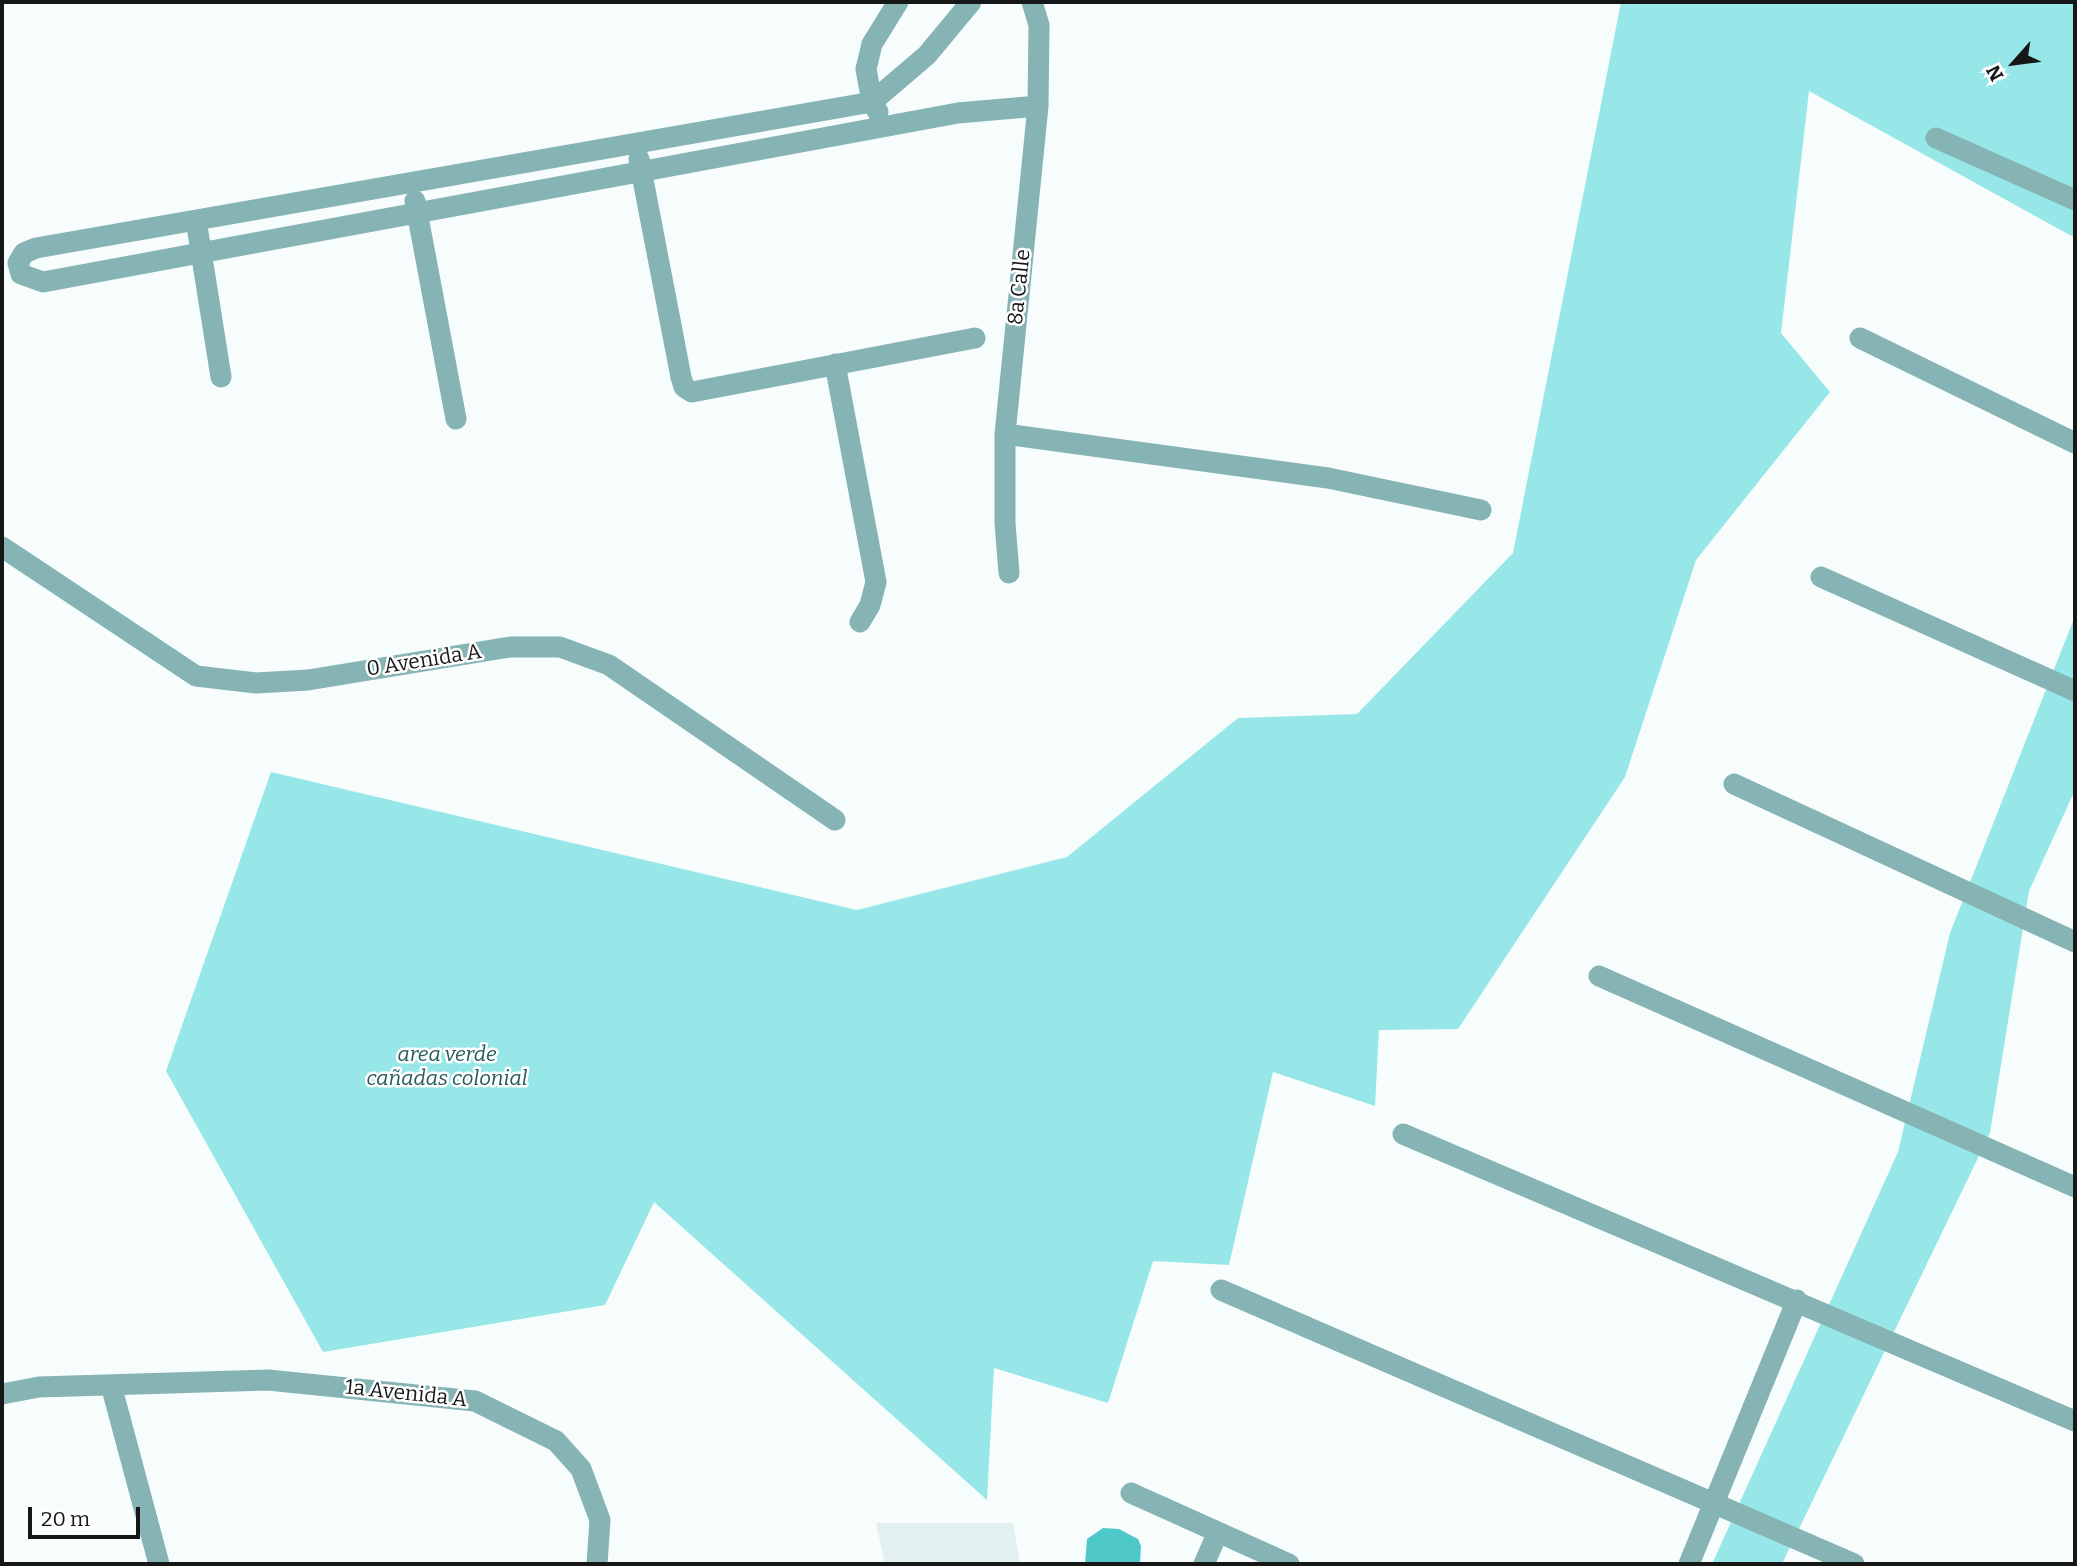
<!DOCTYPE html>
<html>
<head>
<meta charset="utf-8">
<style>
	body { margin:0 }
	#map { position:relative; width:2077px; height:1566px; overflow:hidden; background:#f7fcfc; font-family:Bitter,serif }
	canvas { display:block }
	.frame { position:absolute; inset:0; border:4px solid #161818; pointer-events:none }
	.north { position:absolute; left:1979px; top:28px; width:70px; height:70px; -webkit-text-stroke:5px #fff; paint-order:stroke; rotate:242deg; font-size:19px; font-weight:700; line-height:28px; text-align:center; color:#161818 }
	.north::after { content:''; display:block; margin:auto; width:24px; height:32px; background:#161818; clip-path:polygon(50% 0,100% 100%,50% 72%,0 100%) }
	.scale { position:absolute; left:28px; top:1507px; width:112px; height:32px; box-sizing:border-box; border:4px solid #161818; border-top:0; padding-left:9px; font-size:21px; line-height:24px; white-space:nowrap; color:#161818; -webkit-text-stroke:5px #fff; paint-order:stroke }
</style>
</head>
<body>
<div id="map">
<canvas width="2077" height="1566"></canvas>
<div class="frame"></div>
<div class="north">N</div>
<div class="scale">20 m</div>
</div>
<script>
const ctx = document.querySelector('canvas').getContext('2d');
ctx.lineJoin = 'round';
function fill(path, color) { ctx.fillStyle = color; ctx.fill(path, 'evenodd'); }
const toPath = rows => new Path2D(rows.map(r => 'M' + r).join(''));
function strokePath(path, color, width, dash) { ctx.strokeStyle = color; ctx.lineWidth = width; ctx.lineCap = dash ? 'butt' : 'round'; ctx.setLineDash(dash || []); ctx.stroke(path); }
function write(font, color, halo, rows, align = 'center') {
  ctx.font = font + ' Bitter,serif'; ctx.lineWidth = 5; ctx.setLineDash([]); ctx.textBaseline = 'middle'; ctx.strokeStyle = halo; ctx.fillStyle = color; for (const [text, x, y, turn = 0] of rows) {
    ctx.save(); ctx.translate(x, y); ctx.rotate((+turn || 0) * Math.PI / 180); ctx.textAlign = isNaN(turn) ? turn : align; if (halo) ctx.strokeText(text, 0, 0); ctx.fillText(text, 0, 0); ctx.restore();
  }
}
fill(toPath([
	[876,1523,1013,1523,1020,1564,885,1564]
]), '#e2f0f0');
fill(toPath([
	[1621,2,2072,2,2075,5,2075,238,1809,91,1781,333,1830,392,1696,560,1625,777,1458,1029,1379,1030,1375,1106,1273,1072,1229,1265,1153,1261,1108,1403,994,1368,987,1500,654,1202,605,1305,323,1352,166,1071,271,772,857,910,1067,857,1238,718,1357,714,1513,553],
	[2075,616,2075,790,2029,891,1990,1133,1782,1564,1712,1564,1898,1152,1950,933]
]), '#97e7e8');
fill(toPath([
	[1103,1528,1119,1529,1138,1539,1141,1546,1140,1564,1085,1564,1087,1539]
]), '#4ec8c8');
strokePath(toPath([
	[971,2,927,55,872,102,36,248,24,253,18,263,21,274,43,282,958,113,1038,106],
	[878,112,872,102,866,69,872,44,898,2],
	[1936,138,2075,200],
	[639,159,681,377,684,387,692,392,975,338],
	[415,201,456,419],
	[196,220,221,377],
	[1860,338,2075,443],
	[835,364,876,582,870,605,860,622],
	[1005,434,1328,478,1481,510],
	[2,547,196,676,256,683,308,680,510,647,560,647,609,665,835,820],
	[1009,573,1005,523,1005,434,1038,106,1039,25,1032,2],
	[1821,577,2075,691],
	[1734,784,2075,942],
	[1599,976,2075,1187],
	[1403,1134,2075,1421],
	[1221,1290,1854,1564],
	[111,1385,159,1564],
	[2,1394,39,1387,268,1380,475,1401,556,1441,581,1469,600,1520,597,1564],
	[1131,1493,1289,1564],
	[1204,1564,1218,1532],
	[1689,1564,1797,1300]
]), '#86b3b3', 21);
write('21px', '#161818', '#fff', [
	["8a Calle",1020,287,-84],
	["0 Avenida A",424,661,-9],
	["1a Avenida A",406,1394,6]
]);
write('italic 21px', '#275a5a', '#fff', [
	["area verde",447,1055],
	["cañadas colonial",447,1079]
]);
</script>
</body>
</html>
